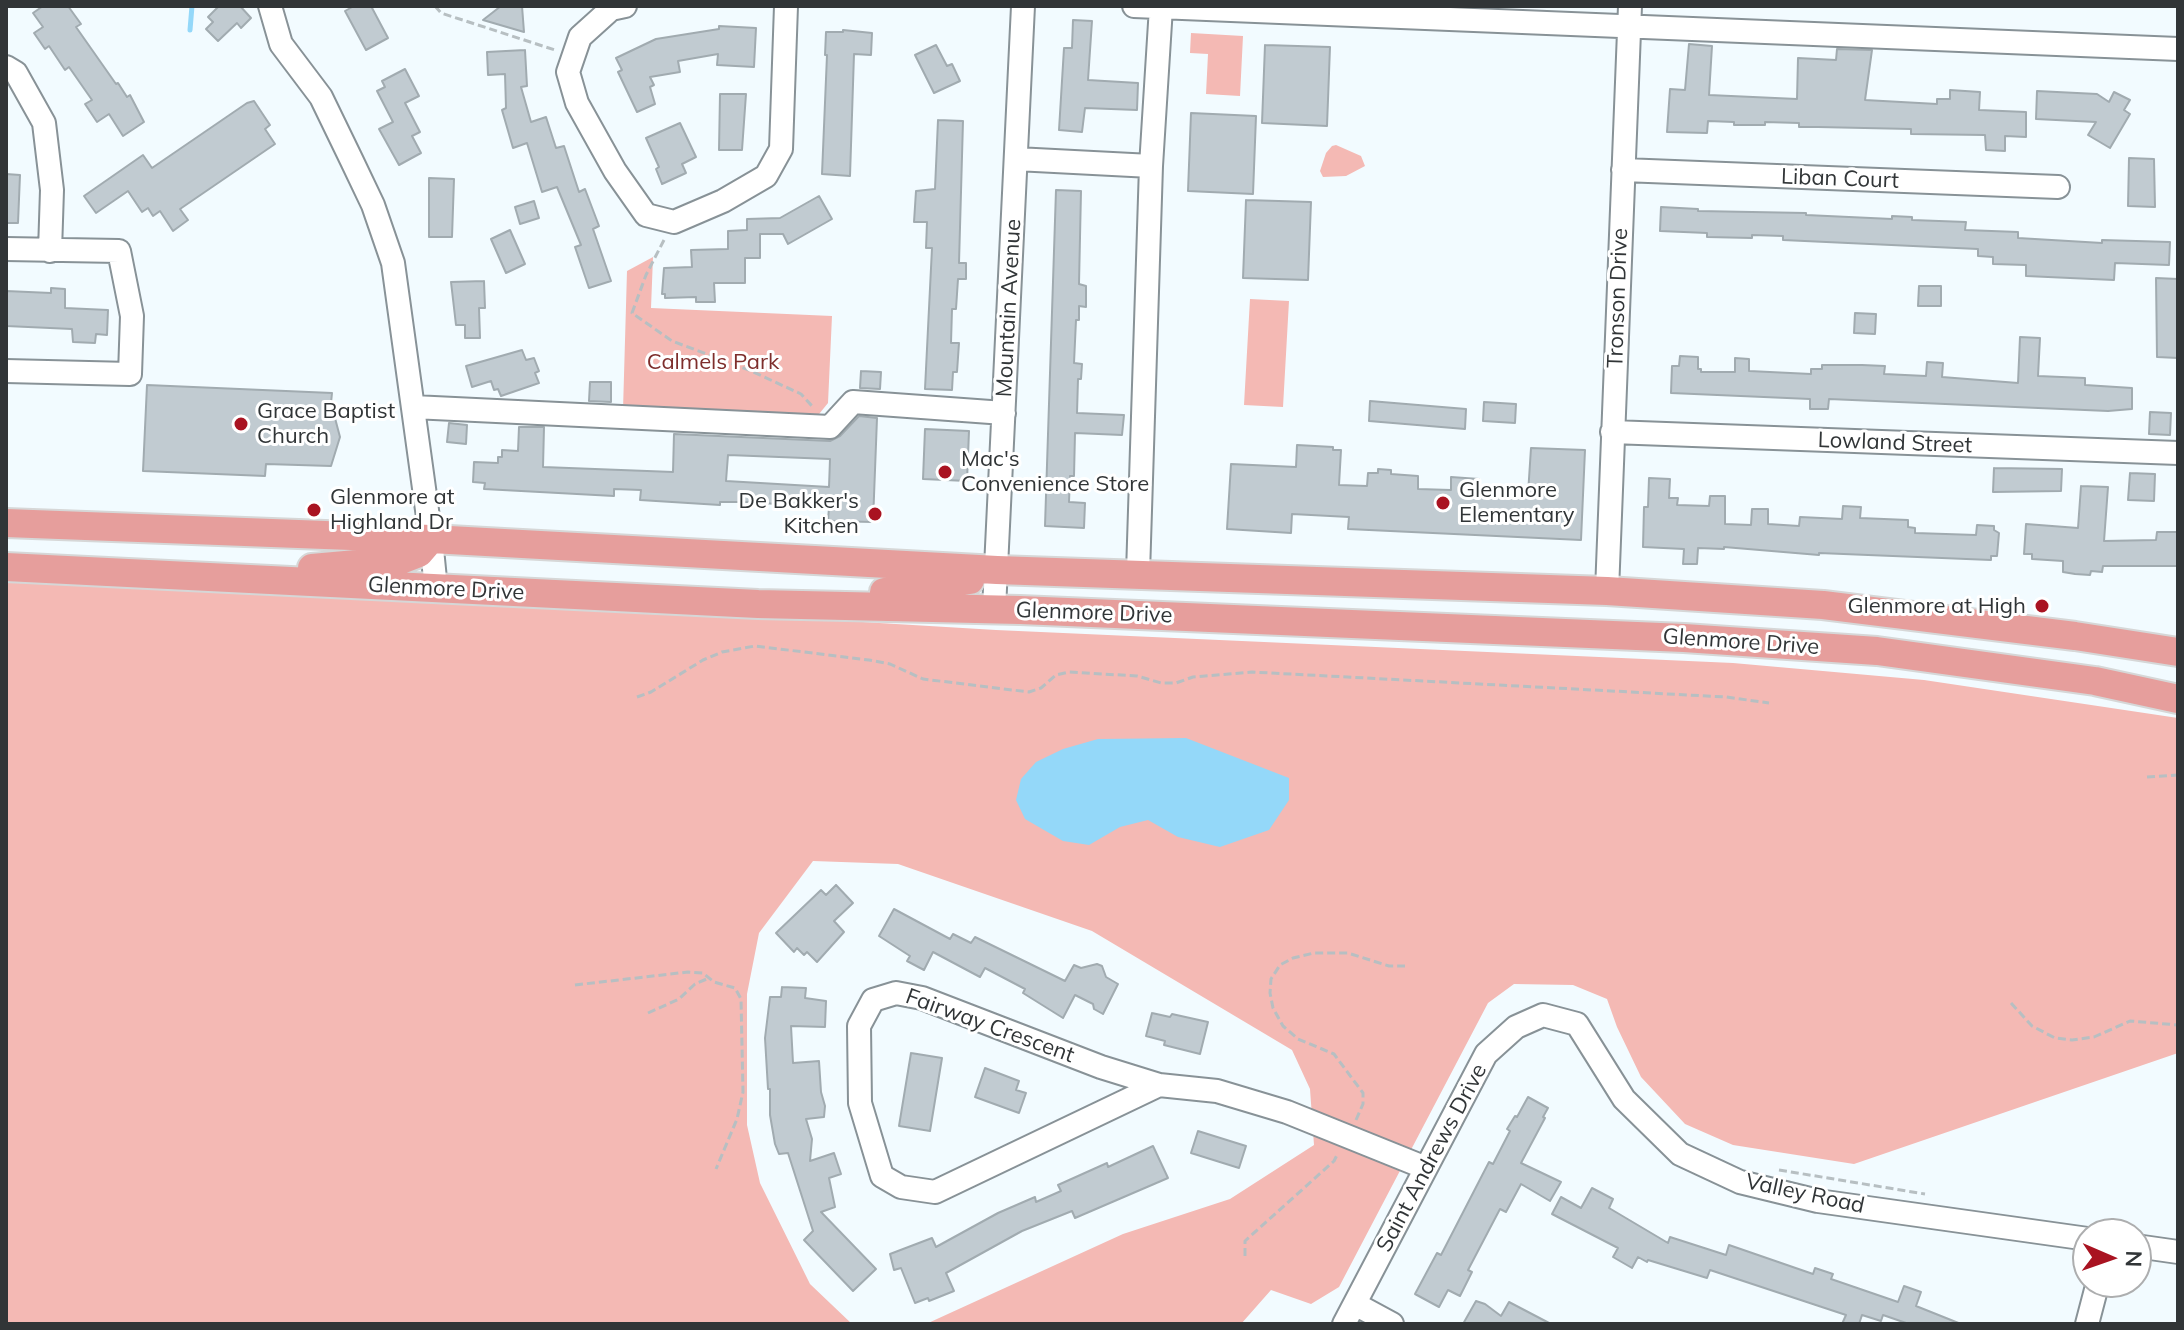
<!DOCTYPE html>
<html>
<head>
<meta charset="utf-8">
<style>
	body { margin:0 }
	#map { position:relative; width:2184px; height:1330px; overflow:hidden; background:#f2fbff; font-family:Mulish,sans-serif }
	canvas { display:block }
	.frame { position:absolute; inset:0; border:8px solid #313537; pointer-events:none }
	.north { position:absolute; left:2072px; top:1218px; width:80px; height:80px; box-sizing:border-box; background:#fff; border:2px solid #adaeaf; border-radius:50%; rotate:92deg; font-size:22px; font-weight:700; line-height:32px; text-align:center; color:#313537 }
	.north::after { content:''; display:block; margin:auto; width:28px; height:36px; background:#a91321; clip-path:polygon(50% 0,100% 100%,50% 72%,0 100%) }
</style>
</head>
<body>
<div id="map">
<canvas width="2184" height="1330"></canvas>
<div class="frame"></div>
<div class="north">N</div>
</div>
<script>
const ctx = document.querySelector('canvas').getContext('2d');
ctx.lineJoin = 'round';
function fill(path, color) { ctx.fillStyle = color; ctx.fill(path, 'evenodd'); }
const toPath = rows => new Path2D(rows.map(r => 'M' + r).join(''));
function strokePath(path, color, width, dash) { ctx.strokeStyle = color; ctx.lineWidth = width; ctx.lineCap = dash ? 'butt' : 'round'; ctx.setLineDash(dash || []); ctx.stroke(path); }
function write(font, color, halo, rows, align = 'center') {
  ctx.font = font + ' Mulish,sans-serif'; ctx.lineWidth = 6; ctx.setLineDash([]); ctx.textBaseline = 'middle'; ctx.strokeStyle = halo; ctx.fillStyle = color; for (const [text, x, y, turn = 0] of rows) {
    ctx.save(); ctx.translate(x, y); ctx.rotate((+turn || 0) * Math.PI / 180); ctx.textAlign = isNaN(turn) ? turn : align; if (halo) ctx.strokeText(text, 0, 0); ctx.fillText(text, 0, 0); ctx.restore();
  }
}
fill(toPath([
	[1191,33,1243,36,1240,96,1206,94,1208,54,1190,53],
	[1336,145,1361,156,1365,166,1346,176,1323,177,1320,171,1326,153,1332,146],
	[653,257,651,308,832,316,828,403,815,419,623,410,627,271],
	[1250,299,1289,301,1283,407,1244,405],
	[6,578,479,599,996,630,1733,663,1924,680,2178,718,2178,1053,1854,1164,1733,1145,1685,1124,1641,1077,1617,1027,1607,999,1573,985,1514,984,1488,1003,1339,1287,1311,1304,1271,1290,1241,1324,926,1324,1123,1234,1230,1199,1314,1145,1310,1089,1292,1050,1092,931,898,864,813,861,759,933,747,994,747,1125,760,1183,810,1284,852,1324,6,1324]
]), '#f4b9b4');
fill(toPath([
	[1186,738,1289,778,1289,800,1269,830,1220,847,1178,837,1148,820,1120,827,1089,845,1063,841,1025,819,1016,800,1021,779,1036,762,1063,749,1098,739]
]), '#94d8f9');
strokePath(toPath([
	[190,30,192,6]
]), '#94d8f9', 5);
const building = toPath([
	[43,6,68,6,81,24,76,27,116,84,118,83,127,97,130,95,144,122,123,136,109,114,97,122,85,104,92,100,69,67,65,70,49,46,45,49,34,33,43,27,33,13,43,6],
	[219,6,240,6,251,18,241,28,237,23,218,41,206,29,213,22,208,17,219,6],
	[354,6,371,6,388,38,366,50,345,11,354,6],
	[501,6,522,6,524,32,483,20,501,6],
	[1073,20,1092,21,1088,80,1138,83,1137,110,1085,108,1082,132,1059,130,1064,48,1072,48,1073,20],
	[719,26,756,28,754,67,717,65,718,54,678,61,680,72,650,77,654,85,650,87,655,104,637,112,618,72,622,70,616,58,656,39,719,29,719,26],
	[843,30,872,33,871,55,854,54,850,176,822,174,827,55,825,55,826,32,843,32,843,30],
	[1689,44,1712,46,1709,95,1797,99,1798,58,1836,60,1837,49,1872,50,1865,100,1937,104,1937,99,1950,99,1950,90,1980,92,1979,110,2026,112,2026,137,2005,136,2005,151,1986,150,1985,135,1911,134,1911,129,1818,127,1799,127,1799,123,1765,122,1765,125,1734,125,1734,122,1708,121,1707,133,1667,132,1670,89,1685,90,1689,44],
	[936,45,947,66,952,64,960,81,934,93,915,55,936,45],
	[1265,45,1330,47,1327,126,1262,123,1265,45],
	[525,50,527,86,521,87,531,122,546,117,556,148,564,146,579,192,585,189,599,226,593,229,611,281,589,288,575,247,581,245,557,187,542,192,527,143,513,148,502,110,506,108,505,74,488,75,487,52,525,50],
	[405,69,419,96,405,103,420,132,412,136,421,153,399,165,379,129,393,122,377,91,385,87,382,81,405,69],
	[2037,91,2097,94,2109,102,2114,92,2130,100,2124,110,2130,114,2110,148,2088,135,2096,122,2036,119,2037,91],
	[720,94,746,94,742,150,719,150,720,94],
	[254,101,270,125,265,129,275,144,180,209,188,220,173,231,160,211,153,216,148,208,142,212,128,191,96,213,84,196,143,155,152,168,247,103,254,101],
	[1191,113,1256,116,1253,194,1188,191,1191,113],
	[938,120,963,121,959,263,966,263,966,279,958,279,956,309,952,309,951,343,959,343,957,372,953,372,952,390,925,389,932,248,926,248,927,222,914,222,916,191,935,189,938,120],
	[680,123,696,157,682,164,686,173,662,184,656,169,659,167,646,138,680,123],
	[2129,158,2154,159,2155,207,2128,206,2129,158],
	[6,174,20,175,18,223,6,223,6,174],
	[429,178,454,179,452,237,429,237,429,178],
	[1056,190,1081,191,1079,284,1086,286,1086,307,1079,306,1079,320,1076,320,1074,363,1082,364,1081,379,1078,379,1077,413,1124,415,1122,435,1075,433,1074,476,1070,476,1069,502,1085,503,1084,528,1045,526,1056,190],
	[819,196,832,219,788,244,783,234,760,234,760,258,745,258,745,283,714,283,715,302,696,302,696,297,665,298,665,294,662,294,664,268,692,267,691,250,728,249,728,231,747,230,747,219,780,218,819,196],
	[1246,200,1311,202,1308,280,1243,278,1246,200],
	[534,201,539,218,520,224,515,207,534,201],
	[1661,207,1698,209,1698,211,1806,213,1806,215,1892,219,1892,216,1912,217,1912,220,1966,222,1965,230,2018,232,2018,238,2102,243,2102,240,2170,242,2169,265,2115,263,2114,280,2026,276,2026,265,1993,264,1993,257,1978,256,1978,249,1783,240,1783,236,1752,235,1752,238,1707,237,1707,233,1660,231,1661,207],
	[510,230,525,264,506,273,491,239,510,230],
	[2156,278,2178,279,2178,358,2157,357,2156,278],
	[484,281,485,308,479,308,480,338,465,338,465,325,456,325,451,282,484,281],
	[1919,286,1941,286,1941,306,1918,306,1919,286],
	[51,288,65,289,65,308,108,310,107,335,96,334,95,343,73,342,72,329,6,326,6,291,51,293,51,288],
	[1855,313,1876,314,1875,334,1854,333,1855,313],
	[2020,337,2040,338,2038,376,2085,378,2085,385,2132,388,2132,409,2108,411,1829,399,1828,409,1810,409,1810,399,1671,393,1672,366,1679,366,1680,356,1698,357,1698,369,1701,369,1701,372,1735,372,1735,358,1749,359,1749,371,1811,374,1811,369,1822,369,1822,365,1862,365,1885,366,1884,374,1926,376,1927,362,1943,363,1942,377,2018,383,2020,337],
	[522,350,526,360,534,358,539,371,535,373,539,383,501,396,498,389,494,390,491,381,472,387,466,366,522,350],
	[861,371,881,372,880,389,860,388,861,371],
	[590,382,611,382,611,402,589,401,590,382],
	[147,385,332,393,331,403,340,437,331,466,266,464,265,476,143,471,147,385],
	[1370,401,1466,409,1465,429,1369,421,1370,401],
	[1484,402,1516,404,1515,423,1483,421,1484,402],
	[2150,412,2171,413,2170,435,2149,434,2150,412],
	[859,416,877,418,873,522,828,521,829,507,744,502,720,502,720,505,640,500,641,490,614,489,614,496,484,489,485,483,473,482,474,462,498,463,498,457,502,457,502,450,518,451,519,427,544,427,543,467,673,472,674,434,830,441,840,436,859,416],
	[728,455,830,459,829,487,726,481,728,455],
	[449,423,467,425,466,444,447,442,449,423],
	[925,429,969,431,967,481,923,479,925,429],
	[1297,445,1333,447,1333,450,1341,450,1339,485,1367,486,1368,473,1378,473,1378,469,1391,470,1391,474,1418,476,1418,489,1451,490,1451,477,1479,479,1478,492,1528,494,1531,448,1585,450,1581,540,1348,529,1349,517,1292,514,1291,533,1227,529,1231,464,1296,467,1297,445],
	[1994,468,2062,469,2061,491,1993,492,1994,468],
	[2130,473,2155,474,2154,501,2128,500,2130,473],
	[1649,478,1670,479,1669,498,1678,498,1677,505,1709,506,1710,496,1725,496,1725,524,1751,525,1752,509,1768,509,1768,524,1799,526,1800,517,1842,519,1843,506,1861,507,1860,518,1908,520,1908,527,1915,528,1915,533,1976,535,1977,525,1994,526,1994,530,1999,533,1997,556,1991,556,1991,560,1819,553,1819,555,1724,547,1724,549,1698,548,1697,564,1683,564,1684,549,1643,547,1644,507,1648,507,1649,478],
	[2081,486,2108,487,2104,541,2156,540,2157,532,2178,532,2178,566,2103,566,2102,572,2091,571,2090,575,2075,574,2063,572,2063,561,2032,559,2032,554,2024,554,2026,524,2078,528,2081,486],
	[836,885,853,903,834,921,844,932,817,962,807,952,804,955,797,948,794,952,776,933,821,890,826,895,836,885],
	[894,909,950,939,953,934,971,943,975,937,1065,981,1074,965,1081,968,1097,964,1102,966,1106,977,1118,984,1103,1014,1094,1009,1093,1004,1075,995,1063,1018,1023,993,1025,989,985,968,980,977,933,952,924,970,907,961,910,956,879,936,894,909],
	[782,987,806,988,805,998,826,1001,825,1027,791,1026,793,1063,819,1061,821,1092,825,1106,824,1117,806,1119,812,1139,810,1161,834,1153,841,1174,829,1178,835,1207,821,1212,876,1269,853,1291,804,1240,813,1231,788,1153,779,1154,775,1144,770,1115,770,1089,768,1089,765,1038,770,997,781,997,782,987],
	[1152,1013,1170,1017,1172,1014,1208,1022,1200,1054,1164,1045,1165,1041,1146,1036,1152,1013],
	[911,1053,942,1058,930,1131,899,1126,911,1053],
	[985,1068,1019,1081,1016,1090,1026,1093,1019,1113,975,1097,985,1068],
	[1528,1097,1548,1108,1543,1117,1545,1118,1521,1163,1561,1182,1550,1201,1521,1184,1506,1212,1500,1209,1468,1270,1472,1272,1460,1296,1448,1290,1439,1307,1415,1294,1437,1253,1441,1255,1489,1162,1493,1164,1510,1131,1507,1129,1515,1116,1517,1117,1528,1097],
	[1198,1131,1246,1146,1239,1168,1191,1153,1198,1131],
	[1153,1146,1168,1178,1075,1218,1072,1211,1022,1231,946,1273,954,1291,929,1301,928,1298,915,1303,901,1268,894,1270,890,1254,932,1238,936,1247,998,1213,1035,1197,1036,1202,1061,1191,1058,1185,1107,1163,1108,1167,1153,1146],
	[1592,1188,1613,1199,1609,1208,1668,1243,1670,1237,1726,1255,1729,1245,1813,1274,1815,1268,1833,1274,1831,1279,1898,1302,1904,1286,1921,1292,1916,1306,1961,1324,1909,1324,1883,1315,1881,1321,1862,1315,1859,1324,1842,1324,1846,1315,1710,1270,1707,1278,1648,1260,1647,1262,1638,1257,1632,1268,1613,1257,1618,1248,1552,1214,1561,1197,1581,1208,1592,1188],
	[1476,1301,1485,1304,1501,1316,1509,1302,1551,1324,1463,1324,1476,1301]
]);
fill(building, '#c1cbd1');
strokePath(building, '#a1abb0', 2);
const minor = toPath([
	[270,6,281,44,321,97,352,161,373,205,393,263,431,539,436,589],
	[625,6,611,9,580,37,568,72,577,103,615,171,646,215,674,222,723,201,766,176,781,149,786,6],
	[1134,6,2178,49],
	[6,67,16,73,44,123,52,190,50,251],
	[1016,159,1151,166],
	[1623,170,2058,187],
	[6,249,119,251,132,316,130,374,6,371],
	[413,407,830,427,853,402,1004,413],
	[1612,432,2178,453],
	[1138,573,1151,166,1161,7],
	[1607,591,1630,6],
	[994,609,1023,6],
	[1159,1085,935,1192,901,1187,882,1176,860,1103,859,1026,873,1000,896,993,922,998,1101,1067,1159,1085,1217,1091,1287,1112,1426,1168],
	[2136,1246,2178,1252],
	[1355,1304,1392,1324],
	[1344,1324,1486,1054,1516,1027,1543,1015,1577,1024,1624,1099,1680,1154,1740,1182,1818,1201,2088,1239],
	[2087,1324,2098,1282]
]);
const major = toPath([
	[6,523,431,539,997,570,1607,591,1823,605,2075,636,2178,652],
	[6,567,758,604,1020,610,1684,638,1877,651,2095,681,2178,699],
	[312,568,401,560,419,553,431,539],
	[884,592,970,580]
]);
strokePath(minor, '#889297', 26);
strokePath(major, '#d6d7d7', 32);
strokePath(toPath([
	[435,6,441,13,555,50],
	[664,240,646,275,632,313,672,341,749,370,801,394,812,406],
	[637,697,651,692,703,660,722,652,755,646,869,660,890,664,923,679,1029,692,1041,688,1056,675,1069,672,1137,676,1161,683,1176,683,1193,677,1252,672,1726,697,1769,703],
	[2147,777,2178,775],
	[575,985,688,972,703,973,714,982,735,988,741,999,743,1092,737,1119,716,1169],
	[2011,1003,2032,1026,2055,1038,2072,1040,2094,1037,2130,1021,2178,1025],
	[648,1013,679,999,695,984,709,978],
	[1356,1120,1363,1104,1363,1093,1334,1054,1298,1039,1283,1026,1273,1008,1270,993,1271,979,1280,965,1293,958,1314,953,1348,953,1389,966,1405,966],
	[1779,1170,1925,1194],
	[2102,1224,2126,1229],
	[1245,1256,1245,1241,1334,1161,1337,1155]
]), '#b7bfc2', 3, [8, 4]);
strokePath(minor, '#fff', 22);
strokePath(major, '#e69e9c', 28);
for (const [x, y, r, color] of [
	[241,424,8,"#a91321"],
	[945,472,8,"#a91321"],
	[1443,503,8,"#a91321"],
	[314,510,8,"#a91321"],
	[875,514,8,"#a91321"],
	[2042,606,8,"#a91321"]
]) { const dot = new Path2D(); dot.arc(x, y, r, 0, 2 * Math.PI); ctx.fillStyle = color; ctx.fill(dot); strokePath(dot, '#fff', 3); }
write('22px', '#313537', '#fff', [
	["Liban Court",1840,179,2],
	["Tronson Drive",1618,298,-88],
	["Mountain Avenue",1009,308,-87],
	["Lowland Street",1895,443,2],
	["Glenmore Drive",446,589,3],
	["Glenmore Drive",1094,613,2],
	["Glenmore Drive",1741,642,4],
	["Fairway Crescent",990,1026,20],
	["Saint Andrews Drive",1432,1158,-62],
	["Valley Road",1805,1194,12]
]);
write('22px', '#7e2e2c', '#fff', [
	["Calmels Park",713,362]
]);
write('22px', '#313537', '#fff', [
	["Grace Baptist",257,411],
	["Church",257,436],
	["Mac's",961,459],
	["Convenience Store",961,484],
	["Glenmore",1459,490],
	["Elementary",1459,515],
	["Glenmore at",330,497],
	["Highland Dr",330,522],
	["De Bakker's",859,501,"right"],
	["Kitchen",859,526,"right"],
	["Glenmore at High",2026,606,"right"]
], 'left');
</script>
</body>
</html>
